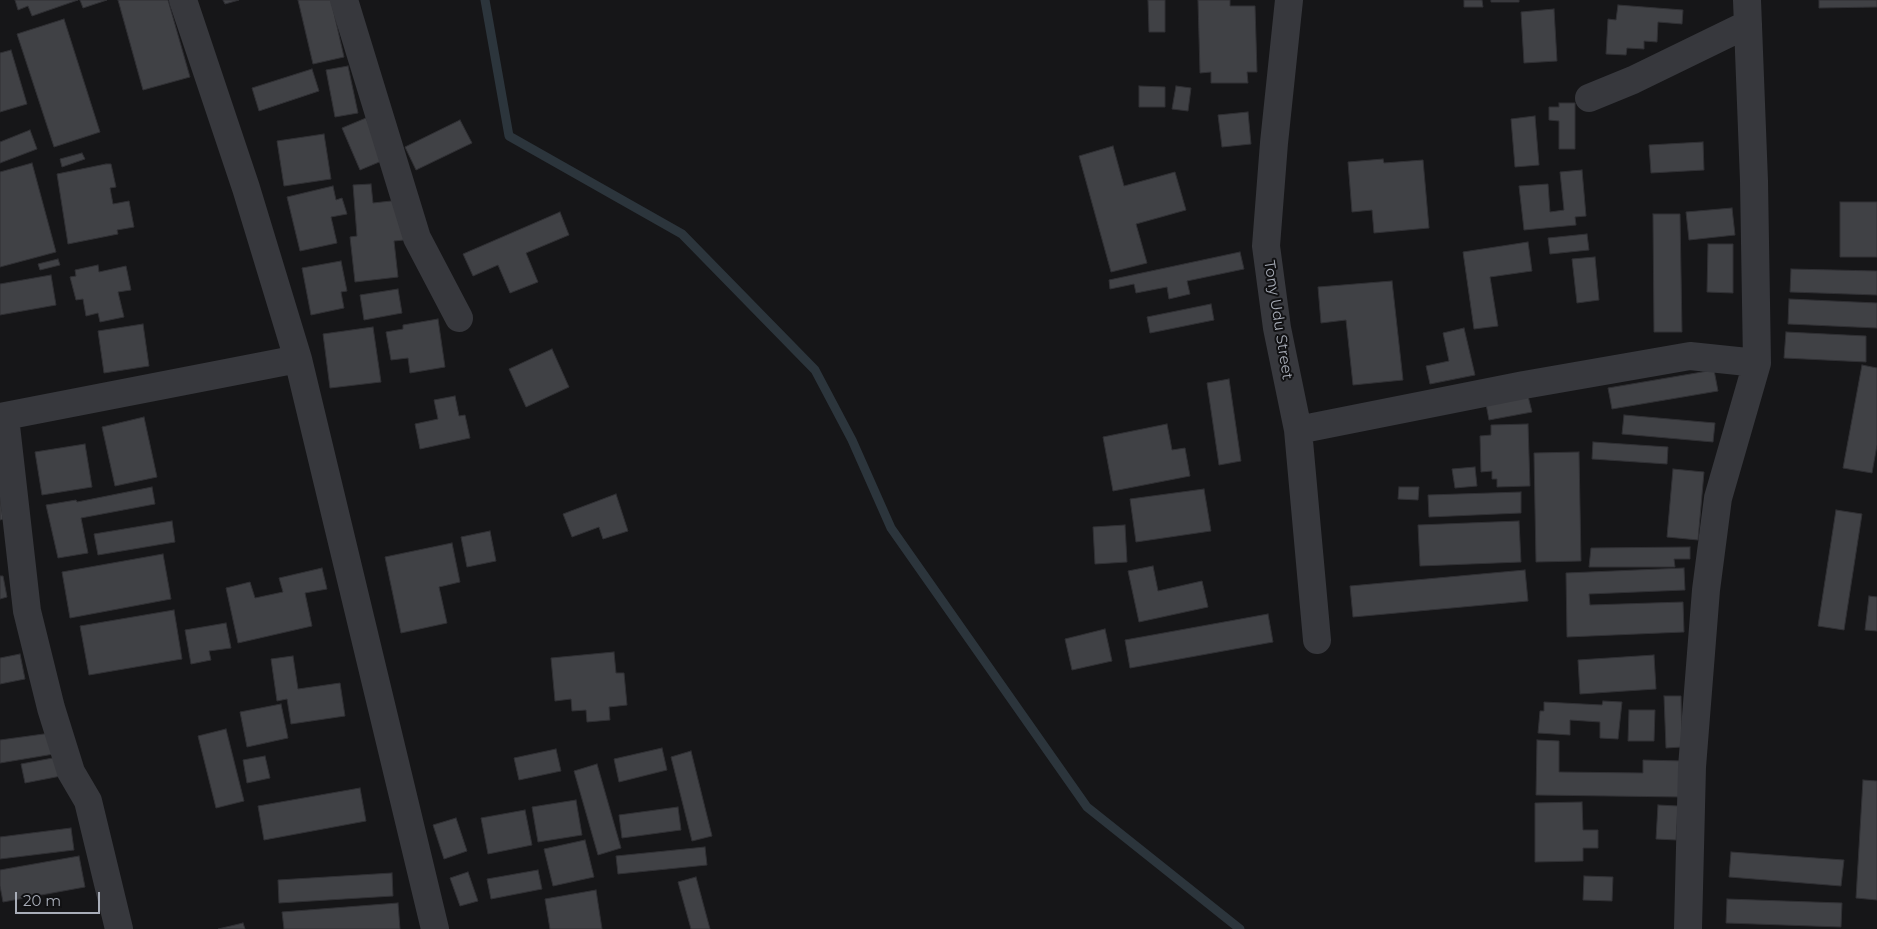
<!DOCTYPE html>
<html>
<head>
<meta charset="utf-8">
<style>
	body { margin:0 }
	#map { position:relative; width:1877px; height:929px; overflow:hidden; background:#161618; font-family:Montserrat,sans-serif }
	canvas { display:block }
	.scale { position:absolute; left:15px; top:892px; width:85px; height:22px; box-sizing:border-box; border:2px solid #a8adb8; border-top:0; padding-left:6px; font-size:15px; line-height:18px; white-space:nowrap; color:#a8adb8; -webkit-text-stroke:4px #111113; paint-order:stroke }
</style>
</head>
<body>
<div id="map">
<canvas width="1877" height="929"></canvas>
<div class="scale">20 m</div>
</div>
<script>
const ctx = document.querySelector('canvas').getContext('2d');
ctx.lineJoin = 'round';
const toPath = rows => new Path2D(rows.map(r => 'M' + r).join(''));
function strokePath(path, color, width, dash) { ctx.strokeStyle = color; ctx.lineWidth = width; ctx.lineCap = dash ? 'butt' : 'round'; ctx.setLineDash(dash || []); ctx.stroke(path); }
function fill(path, color) { ctx.fillStyle = color; ctx.fill(path, 'evenodd'); }
function write(font, color, halo, rows, align = 'center') {
  ctx.font = font + ' Montserrat,sans-serif'; ctx.lineWidth = 4; ctx.setLineDash([]); ctx.textBaseline = 'middle'; ctx.strokeStyle = halo; ctx.fillStyle = color; for (const [text, x, y, turn = 0] of rows) {
    ctx.save(); ctx.translate(x, y); ctx.rotate((+turn || 0) * Math.PI / 180); ctx.textAlign = isNaN(turn) ? turn : align; if (halo) ctx.strokeText(text, 0, 0); ctx.fillText(text, 0, 0); ctx.restore();
  }
}
strokePath(toPath([
	[485,0,509,136,682,234,815,370,852,440,891,528,1087,807,1240,929]
]), '#2c353c', 9);
const building = toPath([
	[15,0,78,0,32,16,28,6,18,10,15,0],
	[80,0,107,0,83,8,80,0],
	[118,0,168,0,190,77,143,90,118,0],
	[223,0,239,0,225,4,223,0],
	[298,0,331,0,344,57,313,64,298,0],
	[1148,0,1165,0,1165,32,1149,32,1148,0],
	[1198,0,1230,0,1230,6,1255,6,1257,72,1247,72,1248,83,1211,83,1211,72,1200,73,1198,0],
	[1464,0,1482,0,1483,7,1464,7,1464,0],
	[1491,0,1519,0,1519,2,1491,2,1491,0],
	[1819,0,1877,0,1877,7,1819,8,1819,0],
	[1618,5,1683,10,1682,24,1658,22,1657,42,1644,41,1644,49,1627,48,1626,55,1606,54,1608,19,1616,20,1618,5],
	[1554,9,1557,61,1524,63,1521,12,1554,9],
	[64,19,100,132,54,147,17,34,64,19],
	[11,50,27,104,0,112,0,53,11,50],
	[348,66,358,113,335,117,326,70,348,66],
	[312,69,319,91,259,111,252,88,312,69],
	[1139,86,1165,87,1165,107,1139,107,1139,86],
	[1176,86,1191,88,1188,111,1172,109,1176,86],
	[1559,103,1575,103,1575,149,1559,149,1559,121,1549,120,1549,107,1559,107,1559,103],
	[1248,112,1251,144,1222,147,1218,115,1248,112],
	[1535,116,1539,165,1515,167,1511,119,1535,116],
	[366,118,384,160,360,170,342,128,366,118],
	[460,120,472,143,416,170,405,147,460,120],
	[30,130,37,149,0,163,0,142,30,130],
	[324,134,331,179,284,186,277,141,324,134],
	[1703,142,1704,170,1651,173,1649,145,1703,142],
	[1113,146,1124,186,1175,172,1186,210,1136,224,1147,263,1111,272,1079,156,1113,146],
	[82,153,85,159,62,167,60,159,82,153],
	[1383,159,1384,163,1423,160,1429,228,1374,233,1372,210,1352,212,1348,162,1383,159],
	[32,163,56,252,0,267,0,172,32,163],
	[106,164,111,164,116,187,110,188,113,204,129,201,134,227,117,230,118,234,68,244,57,174,106,164],
	[1582,170,1586,216,1575,217,1576,225,1524,230,1519,186,1548,184,1550,212,1564,210,1560,172,1582,170],
	[371,184,373,203,400,200,404,240,394,241,398,277,355,282,350,237,357,236,353,185,371,184],
	[333,186,336,200,342,198,347,214,331,217,337,243,300,251,287,197,333,186],
	[1840,202,1877,202,1877,257,1840,257,1840,202],
	[1732,208,1735,235,1689,240,1686,212,1732,208],
	[560,212,569,235,526,253,538,282,510,293,498,265,473,276,463,254,560,212],
	[1653,214,1680,214,1682,332,1654,332,1653,214],
	[1587,234,1589,250,1550,254,1548,238,1587,234],
	[1528,242,1532,271,1490,277,1498,326,1474,329,1463,252,1528,242],
	[1708,244,1733,244,1733,293,1707,292,1708,244],
	[1240,252,1244,269,1187,281,1190,294,1169,299,1167,287,1136,293,1134,284,1110,289,1109,280,1240,252],
	[1595,257,1599,300,1577,303,1572,259,1595,257],
	[58,259,60,265,40,270,38,264,58,259],
	[341,261,347,291,341,292,344,308,311,315,302,268,341,261],
	[98,265,99,272,126,266,131,290,118,292,124,317,100,322,98,313,86,316,83,299,76,300,70,277,76,276,75,270,98,265],
	[1791,269,1877,271,1877,295,1790,292,1791,269],
	[51,275,56,305,0,315,0,284,51,275],
	[1392,281,1403,380,1353,385,1346,320,1321,323,1318,287,1392,281],
	[398,289,402,313,364,320,360,295,398,289],
	[1789,299,1877,303,1877,328,1788,324,1789,299],
	[1211,304,1214,320,1150,333,1147,317,1211,304],
	[438,319,445,367,410,373,408,358,391,360,386,332,403,329,403,325,438,319],
	[143,324,149,366,104,373,98,331,143,324],
	[373,327,381,382,330,388,323,334,373,327],
	[1464,328,1475,375,1430,384,1426,366,1449,361,1443,333,1464,328],
	[1786,332,1866,336,1866,362,1784,358,1786,332],
	[552,349,569,387,526,407,509,369,552,349],
	[1862,365,1877,368,1877,445,1872,473,1843,468,1862,365],
	[1714,370,1718,391,1612,409,1608,388,1714,370],
	[1229,379,1241,461,1219,465,1207,383,1229,379],
	[455,396,459,416,465,415,470,438,420,449,415,424,438,419,434,400,455,396],
	[1528,396,1532,412,1489,420,1486,404,1528,396],
	[1624,415,1715,423,1713,442,1622,434,1624,415],
	[144,417,157,477,115,486,102,427,144,417],
	[1167,424,1172,450,1185,448,1190,476,1113,491,1103,437,1167,424],
	[1528,424,1530,486,1497,487,1497,479,1492,479,1492,471,1481,472,1480,436,1491,435,1491,425,1528,424],
	[1593,442,1668,447,1667,464,1592,459,1593,442],
	[85,444,92,487,42,495,35,452,85,444],
	[1579,452,1581,561,1536,562,1534,453,1579,452],
	[1475,467,1477,486,1455,488,1452,469,1475,467],
	[1673,469,1704,472,1698,540,1667,537,1673,469],
	[152,487,155,504,81,518,88,553,58,558,46,505,76,500,77,502,152,487],
	[1399,487,1419,487,1418,500,1398,499,1399,487],
	[1204,489,1211,531,1136,542,1130,499,1204,489],
	[1521,492,1521,513,1429,517,1428,495,1521,492],
	[616,494,628,531,603,539,599,527,572,537,563,514,616,494],
	[0,498,3,519,0,520,0,498],
	[1836,510,1862,514,1844,630,1818,626,1836,510],
	[172,521,175,542,98,555,94,534,172,521],
	[1519,521,1521,562,1420,566,1418,525,1519,521],
	[1125,525,1127,562,1095,564,1093,527,1125,525],
	[490,531,496,561,467,567,461,537,490,531],
	[452,543,460,582,439,587,447,623,401,633,385,557,452,543],
	[1690,547,1690,559,1674,559,1675,567,1589,567,1591,548,1690,547],
	[163,554,171,599,70,618,62,572,163,554],
	[1153,566,1158,591,1202,581,1208,607,1139,622,1128,571,1153,566],
	[322,568,327,589,305,593,312,626,238,643,226,588,250,582,255,598,283,592,279,578,322,568],
	[1684,568,1685,590,1589,594,1590,605,1683,602,1684,632,1567,637,1566,573,1684,568],
	[1525,570,1528,601,1353,617,1350,586,1525,570],
	[0,576,3,576,7,597,0,599,0,576],
	[1869,596,1877,597,1877,631,1865,630,1869,596],
	[174,610,182,659,89,675,80,626,174,610],
	[1268,614,1273,642,1130,668,1125,640,1268,614],
	[226,623,231,648,209,651,211,660,191,664,185,630,226,623],
	[1105,629,1112,661,1072,670,1065,639,1105,629],
	[614,652,616,673,624,673,627,705,609,707,610,720,587,722,586,710,572,711,571,699,555,701,551,658,614,652],
	[20,654,25,679,0,684,0,658,20,654],
	[1654,655,1656,689,1580,694,1578,660,1654,655],
	[293,656,298,689,340,683,345,716,291,724,287,699,277,701,271,659,293,656],
	[1664,696,1681,696,1682,747,1666,748,1664,696],
	[1603,701,1622,702,1618,739,1600,738,1600,722,1570,720,1570,735,1538,733,1540,711,1544,711,1544,702,1602,705,1603,701],
	[281,704,288,738,247,747,240,712,281,704],
	[1629,710,1655,710,1654,741,1628,741,1629,710],
	[226,729,244,801,216,808,198,736,226,729],
	[51,733,54,754,0,763,0,740,51,733],
	[1537,740,1559,741,1559,772,1643,773,1643,760,1684,761,1683,797,1536,795,1537,740],
	[662,748,667,770,619,782,614,759,662,748],
	[556,749,561,771,519,780,514,758,556,749],
	[691,751,712,836,692,841,671,757,691,751],
	[265,756,270,778,247,783,243,760,265,756],
	[58,757,61,776,25,783,21,764,58,757],
	[597,764,621,848,598,855,574,771,597,764],
	[1863,780,1877,781,1877,900,1856,898,1863,780],
	[360,788,366,821,264,840,258,806,360,788],
	[576,800,582,835,538,842,532,807,576,800],
	[1582,802,1583,830,1598,830,1598,848,1583,848,1583,861,1535,862,1535,803,1582,802],
	[1658,805,1678,806,1676,840,1656,839,1658,805],
	[678,807,681,830,622,838,619,815,678,807],
	[525,810,532,845,488,854,481,818,525,810],
	[456,818,467,851,444,859,433,825,456,818],
	[71,828,74,850,0,859,0,837,71,828],
	[585,840,594,877,553,886,544,849,585,840],
	[705,847,707,865,618,874,616,856,705,847],
	[1731,852,1844,860,1841,886,1729,877,1731,852],
	[79,856,85,887,3,902,0,886,0,870,79,856],
	[538,870,542,889,491,899,487,879,538,870],
	[468,872,478,901,460,906,450,878,468,872],
	[392,873,393,896,279,903,278,880,392,873],
	[1584,876,1613,877,1612,901,1583,900,1584,876],
	[696,877,710,929,691,929,678,882,696,877],
	[596,890,602,929,550,929,545,899,596,890],
	[1727,899,1842,903,1841,927,1726,923,1727,899],
	[398,903,400,929,284,929,282,912,398,903],
	[243,923,245,929,218,929,243,923]
]);
fill(building, '#404145');
strokePath(building, '#303034', 1);
strokePath(toPath([
	[183,0,246,188,298,359,435,929],
	[344,0,417,238,459,318],
	[1289,0,1274,143,1266,246,1277,328,1298,430,1317,640],
	[1589,98,1633,80,1748,24],
	[0,417,298,359],
	[5,417,27,611,51,708,71,772,88,801,119,929],
	[1298,430,1524,385,1690,356,1757,363],
	[1688,929,1692,767,1706,590,1718,498,1757,363,1754,181,1747,0]
]), '#37383d', 28);
write('15px', '#a8adb8', '#111113', [
	["Tony Udu Street",1278,320,81]
]);
</script>
</body>
</html>
